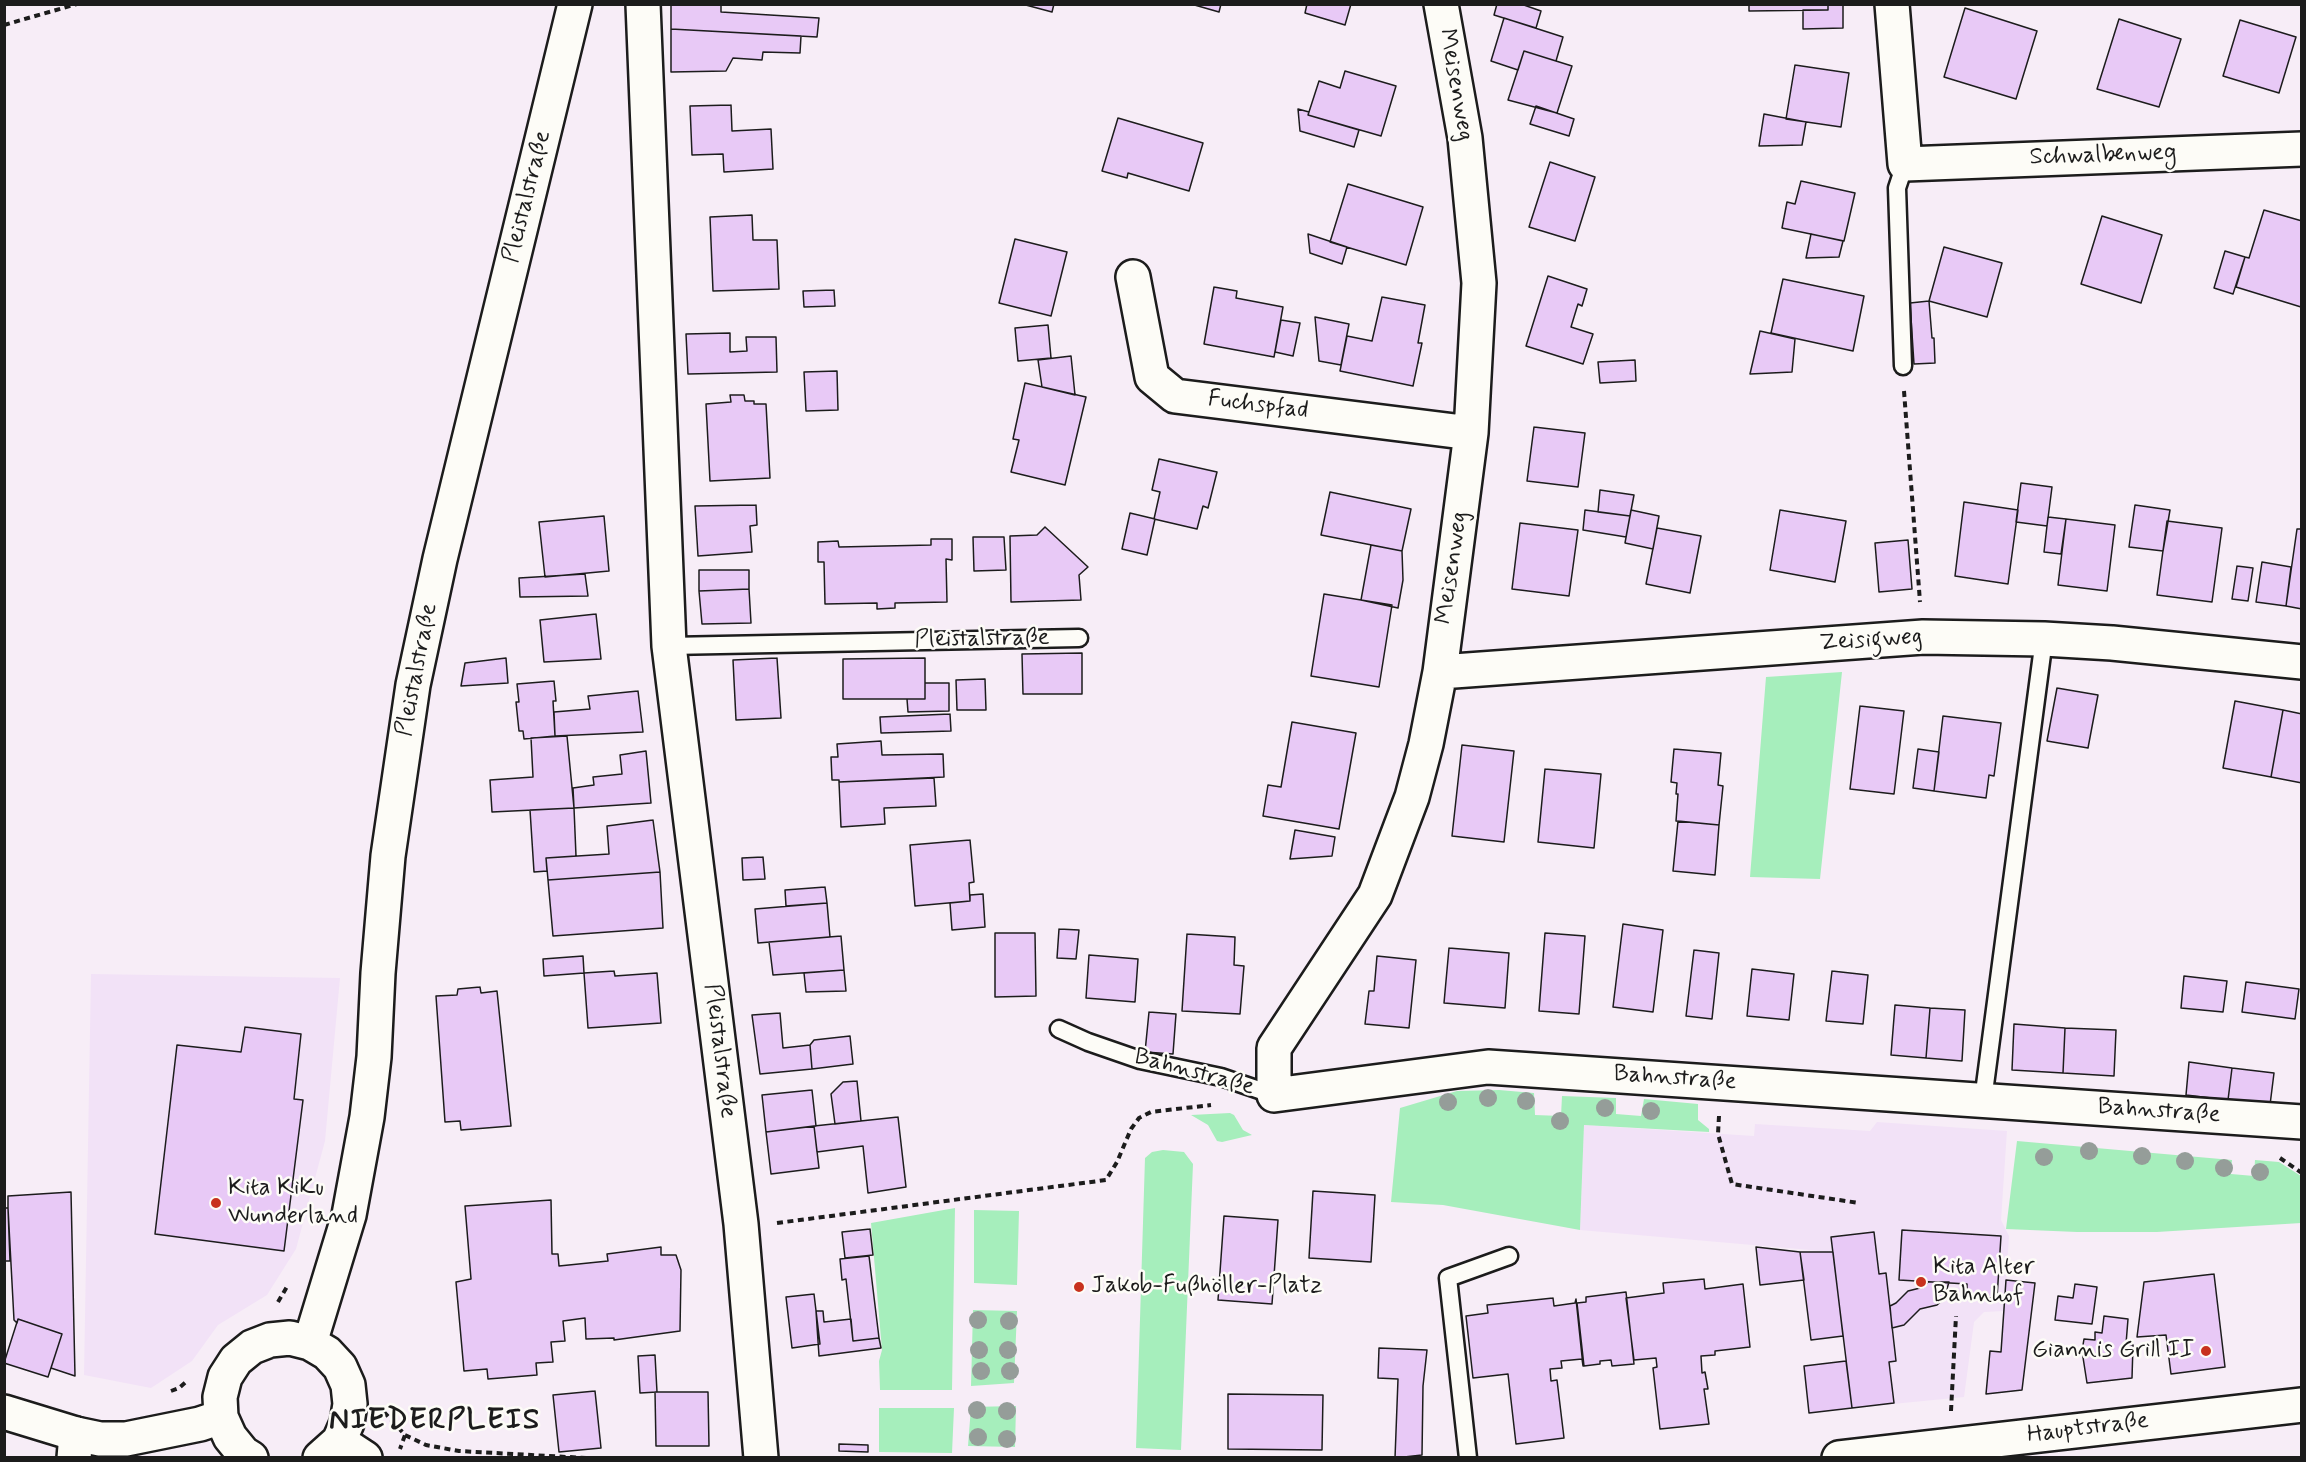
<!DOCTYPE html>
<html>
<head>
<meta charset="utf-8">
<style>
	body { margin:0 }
	#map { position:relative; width:2306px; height:1462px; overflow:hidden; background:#f7edf7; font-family:Mynerve,sans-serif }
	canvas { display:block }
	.frame { position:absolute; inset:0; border:6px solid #1c1c1c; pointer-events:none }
</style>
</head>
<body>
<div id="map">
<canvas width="2306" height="1462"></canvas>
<div class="frame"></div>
</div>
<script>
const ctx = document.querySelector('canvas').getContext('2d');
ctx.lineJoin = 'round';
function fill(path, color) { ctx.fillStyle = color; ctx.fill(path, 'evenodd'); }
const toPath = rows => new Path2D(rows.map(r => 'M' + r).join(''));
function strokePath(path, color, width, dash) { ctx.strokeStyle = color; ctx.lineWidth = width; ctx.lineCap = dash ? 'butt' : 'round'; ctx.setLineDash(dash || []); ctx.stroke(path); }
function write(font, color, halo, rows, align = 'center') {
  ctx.font = font + ' Mynerve,sans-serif'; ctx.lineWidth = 5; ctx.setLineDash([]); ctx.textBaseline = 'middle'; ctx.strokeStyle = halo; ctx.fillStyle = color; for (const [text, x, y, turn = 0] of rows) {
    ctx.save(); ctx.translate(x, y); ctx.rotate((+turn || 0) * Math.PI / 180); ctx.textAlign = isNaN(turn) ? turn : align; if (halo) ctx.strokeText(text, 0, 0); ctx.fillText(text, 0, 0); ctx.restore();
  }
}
fill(toPath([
	[91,974,340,978,325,1141,296,1249,267,1295,218,1325,192,1361,151,1388,84,1375],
	[1877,1122,2007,1131,2001,1220,2009,1236,2004,1311,1984,1312,1974,1322,1964,1397,1852,1408,1833,1252,1580,1230,1584,1125,1754,1136,1755,1124,1870,1131]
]), '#f2e2f7');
fill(toPath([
	[1842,672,1820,879,1750,877,1766,677],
	[1499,1090,1534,1093,1535,1115,1561,1116,1562,1096,1616,1098,1616,1114,1641,1116,1644,1099,1698,1104,1698,1120,1709,1129,1709,1132,1584,1125,1580,1230,1443,1205,1391,1202,1400,1108,1457,1091],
	[1230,1113,1234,1115,1243,1130,1252,1135,1222,1142,1217,1141,1208,1125,1191,1115],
	[2017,1141,2232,1160,2231,1174,2254,1176,2255,1160,2279,1162,2301,1176,2301,1223,2157,1232,2077,1232,2006,1229],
	[1163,1150,1184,1152,1193,1164,1181,1450,1136,1448,1145,1158,1152,1152],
	[955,1208,952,1390,880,1390,879,1361,882,1350,871,1223],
	[974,1210,1019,1211,1017,1285,974,1283],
	[973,1310,1017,1311,1014,1383,971,1386],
	[1016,1406,1015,1447,968,1446,971,1407],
	[879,1408,954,1408,952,1453,879,1452]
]), '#a6eebc');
const building = toPath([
	[671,4,721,4,721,12,819,18,817,37,671,29,671,4],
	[1022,4,1054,4,1052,12,1022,4],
	[1191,4,1221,4,1219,12,1191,4],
	[1307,4,1351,4,1345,25,1305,13,1307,4],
	[1497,4,1521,4,1541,11,1536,28,1494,15,1497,4],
	[1749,4,1828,4,1828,10,1749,11,1749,4],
	[1828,4,1843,4,1843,28,1803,29,1803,10,1828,10,1828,4],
	[1965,8,2037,31,2016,99,1944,77,1965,8],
	[1504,18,1563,37,1556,61,1524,51,1518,70,1491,61,1504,18],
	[2119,19,2181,39,2159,107,2097,89,2119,19],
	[2240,20,2296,37,2279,93,2223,76,2240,20],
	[671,29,801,36,800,53,763,52,762,60,733,58,726,71,671,72,671,29],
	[1524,51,1572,66,1557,113,1508,100,1524,51],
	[1795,65,1849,73,1841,127,1786,119,1795,65],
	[1345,71,1396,86,1381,136,1308,115,1319,81,1340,88,1345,71],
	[731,105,732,131,771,129,773,169,724,172,723,154,692,155,690,106,731,105],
	[1536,106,1574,119,1569,136,1530,124,1536,106],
	[1298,109,1309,112,1308,115,1359,130,1354,147,1300,131,1298,109],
	[1764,114,1806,122,1802,145,1759,146,1764,114],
	[1118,118,1203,143,1189,191,1128,173,1127,178,1102,171,1118,118],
	[1550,162,1595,177,1575,241,1529,227,1550,162],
	[1801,181,1855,193,1844,241,1782,228,1787,202,1795,204,1801,181],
	[1348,184,1423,207,1406,265,1330,242,1348,184],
	[2264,210,2302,221,2301,307,2236,287,2245,257,2249,258,2264,210],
	[752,215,753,240,777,240,779,289,713,291,710,217,752,215],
	[2102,216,2162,235,2141,303,2081,284,2102,216],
	[1308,234,1347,247,1342,264,1310,253,1308,234],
	[1811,234,1843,241,1839,257,1806,258,1811,234],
	[1015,239,1067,252,1051,316,999,303,1015,239],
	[1944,247,2002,263,1987,317,1929,301,1944,247],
	[2225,251,2245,257,2233,294,2214,288,2225,251],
	[1548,276,1587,289,1582,306,1578,304,1571,327,1593,334,1583,364,1526,346,1548,276],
	[1783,279,1864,296,1853,351,1771,333,1783,279],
	[1214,287,1237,291,1236,298,1283,307,1274,357,1204,344,1214,287],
	[834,290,835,306,804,307,803,291,834,290],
	[1382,297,1425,305,1418,343,1422,343,1413,386,1340,371,1347,336,1372,341,1382,297],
	[1929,301,1932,338,1934,338,1935,363,1914,364,1910,303,1929,301],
	[1315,317,1349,324,1341,365,1319,361,1315,317],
	[1281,320,1300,323,1293,356,1275,352,1281,320],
	[1048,325,1051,358,1018,361,1015,328,1048,325],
	[1760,331,1795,339,1792,372,1750,374,1760,331],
	[730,333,730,352,747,351,746,337,776,337,777,372,688,374,686,334,730,333],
	[1071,356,1075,395,1042,387,1038,360,1071,356],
	[1635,360,1636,381,1600,383,1598,362,1635,360],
	[837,371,838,410,806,411,804,372,837,371],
	[1025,383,1086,397,1065,485,1011,472,1019,440,1013,439,1025,383],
	[730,395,744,395,745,401,754,401,754,404,766,404,770,478,710,481,706,404,731,402,730,395],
	[1534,427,1585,433,1578,487,1527,481,1534,427],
	[1159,459,1217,472,1208,508,1203,506,1197,529,1154,519,1160,492,1152,490,1159,459],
	[2021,483,2052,487,2047,526,2016,522,2021,483],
	[1600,490,1634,495,1630,516,1598,512,1600,490],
	[1330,492,1411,509,1402,551,1321,535,1330,492],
	[1964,502,2018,510,2008,584,1955,576,1964,502],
	[756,505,757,525,750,526,752,552,698,556,695,506,756,505],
	[2135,505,2170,510,2163,551,2129,547,2135,505],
	[1585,510,1630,516,1626,537,1583,530,1585,510],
	[1631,510,1659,516,1653,549,1625,543,1631,510],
	[1780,510,1846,521,1835,582,1770,570,1780,510],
	[1130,513,1155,519,1147,555,1122,549,1130,513],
	[604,516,609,571,545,577,539,522,604,516],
	[2048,517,2066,519,2061,554,2044,552,2048,517],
	[2066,519,2115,525,2107,591,2058,585,2066,519],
	[2167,521,2222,528,2212,602,2157,595,2167,521],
	[1520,523,1578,530,1569,596,1512,589,1520,523],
	[1045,527,1088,567,1079,575,1081,600,1011,602,1010,536,1037,535,1045,527],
	[1657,528,1701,536,1690,593,1646,584,1657,528],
	[2297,529,2302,529,2302,609,2286,606,2297,529],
	[973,537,1004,537,1006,570,974,571,973,537],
	[931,539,952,539,952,560,946,559,947,602,895,603,895,608,877,609,877,603,825,604,824,562,818,562,818,542,838,541,839,547,931,545,931,539],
	[1908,540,1912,589,1879,592,1875,543,1908,540],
	[1371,545,1402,551,1403,580,1398,608,1361,600,1371,545],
	[2262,562,2291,567,2286,606,2256,602,2262,562],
	[2237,566,2253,568,2248,601,2232,599,2237,566],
	[699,570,749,570,749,589,699,591,699,570],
	[585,574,588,596,520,597,519,578,585,574],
	[749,589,751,623,702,624,699,591,749,589],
	[1324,594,1392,605,1379,687,1311,676,1324,594],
	[596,614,601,659,544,662,540,620,596,614],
	[1082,653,1082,694,1023,694,1022,654,1082,653],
	[506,658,508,683,461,686,465,663,506,658],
	[777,658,781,718,736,720,733,660,777,658],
	[925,658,925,699,843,699,843,659,925,658],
	[985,679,986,710,957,710,956,680,985,679],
	[554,681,556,701,553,701,555,736,524,739,523,731,519,731,516,702,519,702,517,684,554,681],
	[925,683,949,683,949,711,908,712,907,699,925,699,925,683],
	[2057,688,2098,695,2088,748,2047,741,2057,688],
	[638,691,643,732,555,736,554,712,590,709,588,696,638,691],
	[2235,701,2283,710,2271,777,2223,768,2235,701],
	[1860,706,1904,711,1894,794,1850,789,1860,706],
	[2283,710,2302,714,2302,783,2271,777,2283,710],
	[950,714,951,731,881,733,880,717,950,714],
	[1943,716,2001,723,1994,776,1989,775,1986,798,1934,791,1943,716],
	[1292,722,1356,733,1339,829,1263,816,1268,785,1281,787,1292,722],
	[567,736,574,808,492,812,490,780,533,777,531,738,567,736],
	[881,741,882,755,943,754,944,777,839,782,839,780,832,780,831,757,838,757,837,744,881,741],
	[1462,745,1514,751,1504,842,1452,836,1462,745],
	[1674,749,1721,753,1718,785,1723,786,1719,825,1676,821,1678,794,1676,794,1677,783,1671,782,1674,749],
	[1918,749,1939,752,1934,791,1913,788,1918,749],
	[646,751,651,803,574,808,573,788,594,785,593,777,622,774,620,755,646,751],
	[1545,769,1601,774,1594,848,1538,842,1545,769],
	[934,778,936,806,884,808,885,824,841,827,839,782,934,778],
	[574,808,576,856,546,858,547,871,534,872,530,810,574,808],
	[653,820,660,872,548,880,546,858,609,854,607,826,653,820],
	[1678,821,1719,825,1715,875,1673,871,1678,821],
	[1295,830,1335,837,1332,856,1290,859,1295,830],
	[970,840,974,882,969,883,970,901,915,906,910,845,970,840],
	[763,857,765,879,743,880,742,858,763,857],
	[660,872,663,928,553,936,548,880,660,872],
	[825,887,827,903,786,906,785,890,825,887],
	[983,894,985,927,952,930,950,903,970,901,970,895,983,894],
	[827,903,830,937,758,943,755,909,827,903],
	[1623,924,1663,930,1653,1012,1613,1007,1623,924],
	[1059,929,1079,930,1076,959,1057,958,1059,929],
	[995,933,1035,933,1036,996,995,997,995,933],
	[1545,933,1585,936,1579,1014,1539,1011,1545,933],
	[1187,934,1235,937,1234,965,1244,966,1240,1014,1182,1011,1187,934],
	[841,936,844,970,773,975,769,942,841,936],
	[1449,948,1509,953,1505,1008,1444,1003,1449,948],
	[1694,950,1719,953,1712,1019,1686,1016,1694,950],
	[1089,955,1138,959,1135,1002,1086,998,1089,955],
	[583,956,584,973,544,976,543,959,583,956],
	[1377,956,1416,960,1409,1028,1365,1024,1369,991,1374,991,1377,956],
	[1752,969,1794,974,1789,1020,1747,1016,1752,969],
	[844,970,846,991,806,992,804,973,844,970],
	[614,971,615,976,657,973,661,1023,588,1028,584,973,614,971],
	[1832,971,1868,975,1863,1024,1826,1021,1832,971],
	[2184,976,2227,981,2223,1012,2181,1008,2184,976],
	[2246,982,2299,989,2295,1019,2242,1012,2246,982],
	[480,987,481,993,497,991,511,1126,461,1130,460,1121,445,1122,436,996,457,995,458,989,480,987],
	[1895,1005,1930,1008,1926,1058,1891,1055,1895,1005],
	[1930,1008,1965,1010,1962,1061,1926,1058,1930,1008],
	[1149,1012,1176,1014,1173,1054,1145,1052,1149,1012],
	[780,1013,783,1048,810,1045,812,1069,760,1074,752,1015,780,1013],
	[2014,1024,2065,1028,2063,1073,2012,1070,2014,1024],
	[245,1027,301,1034,294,1099,303,1100,284,1251,155,1234,177,1045,241,1052,245,1027],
	[2065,1028,2116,1030,2114,1076,2063,1073,2065,1028],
	[850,1036,853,1064,812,1069,810,1045,814,1040,850,1036],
	[2189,1062,2232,1068,2228,1100,2186,1095,2189,1062],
	[2232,1068,2274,1073,2270,1105,2228,1100,2232,1068],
	[857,1081,861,1121,835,1124,831,1094,843,1082,857,1081],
	[812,1090,816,1126,766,1132,762,1095,812,1090],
	[898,1117,906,1187,868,1193,863,1146,817,1152,814,1126,898,1117],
	[814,1126,819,1168,771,1174,766,1132,814,1126],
	[1313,1191,1375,1195,1371,1262,1309,1258,1313,1191],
	[71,1192,75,1376,51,1368,62,1334,18,1319,17,1323,14,1320,8,1208,8,1196,71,1192],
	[551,1200,552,1254,558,1254,559,1266,608,1261,607,1254,661,1247,661,1255,676,1255,681,1270,680,1331,614,1340,614,1338,586,1339,585,1318,563,1321,565,1341,551,1342,553,1362,536,1363,537,1375,488,1379,487,1369,464,1371,456,1282,471,1279,465,1206,551,1200],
	[4,1208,8,1208,10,1261,4,1261,4,1208],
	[1224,1216,1278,1220,1272,1304,1218,1300,1224,1216],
	[870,1229,873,1255,845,1258,842,1232,870,1229],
	[1902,1230,2001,1236,1997,1298,1967,1297,1967,1284,1899,1280,1902,1230],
	[1874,1232,1879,1274,1886,1273,1896,1361,1889,1362,1894,1403,1852,1408,1831,1237,1874,1232],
	[1756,1247,1800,1252,1804,1280,1760,1285,1756,1247],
	[1800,1252,1833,1252,1843,1336,1811,1340,1800,1252],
	[869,1256,879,1338,853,1341,846,1279,842,1280,840,1259,869,1256],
	[2214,1274,2225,1367,2171,1374,2166,1335,2137,1337,2144,1282,2214,1274],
	[1704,1279,1705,1289,1743,1284,1750,1347,1715,1351,1715,1355,1701,1356,1702,1373,1705,1372,1708,1389,1704,1389,1709,1424,1660,1429,1653,1368,1657,1367,1656,1358,1634,1360,1626,1298,1664,1293,1663,1283,1704,1279],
	[2006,1280,2035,1283,2022,1390,1986,1394,1990,1351,2001,1352,2006,1280],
	[1928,1282,1949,1282,1944,1299,1937,1305,1920,1309,1904,1325,1892,1328,1890,1306,1896,1303,1908,1291,1924,1287,1928,1282],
	[2075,1284,2097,1287,2092,1324,2055,1320,2058,1296,2073,1298,2075,1284],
	[1626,1292,1634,1364,1612,1366,1611,1360,1600,1361,1600,1364,1584,1366,1577,1303,1586,1302,1586,1297,1626,1292],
	[814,1294,820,1344,792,1348,786,1297,814,1294],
	[1553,1298,1554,1306,1575,1303,1576,1299,1583,1366,1582,1359,1561,1361,1562,1368,1550,1369,1551,1381,1557,1380,1564,1438,1516,1444,1508,1374,1473,1378,1466,1316,1488,1313,1487,1305,1553,1298],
	[816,1311,823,1311,824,1322,851,1319,853,1341,879,1338,881,1348,819,1356,816,1311],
	[2104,1316,2128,1319,2126,1344,2133,1345,2132,1378,2087,1383,2082,1351,2084,1339,2095,1340,2095,1332,2102,1333,2104,1316],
	[18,1319,62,1334,48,1377,4,1363,18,1319],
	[1379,1348,1427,1350,1423,1386,1422,1455,1395,1458,1398,1379,1378,1378,1379,1348],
	[655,1355,657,1392,640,1393,638,1356,655,1355],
	[1846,1361,1852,1408,1809,1413,1804,1366,1846,1361],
	[595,1391,601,1448,559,1452,553,1395,595,1391],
	[655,1392,708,1392,709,1446,656,1446,655,1392],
	[1228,1394,1323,1395,1322,1450,1228,1449,1228,1394],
	[839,1444,868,1445,868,1452,839,1451,839,1444]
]);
fill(building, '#e8c9f6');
strokePath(building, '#1c1c1c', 1.5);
const lane = toPath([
	[1903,366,1897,188,1905,164],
	[669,646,1079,638],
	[1059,1029,1088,1042,1140,1060,1221,1077,1274,1095],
	[1983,1100,2044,639],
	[1468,1458,1448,1278,1509,1256]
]);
const street = toPath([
	[643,4,669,646,741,1224,761,1458],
	[1441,4,1465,138,1479,283,1471,433,1440,672,1426,744,1412,797,1375,895,1274,1048,1274,1095,1488,1067,2302,1122],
	[1892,4,1905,164,2302,149],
	[1133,277,1152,377,1175,396,1471,433],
	[1440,672,1923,637,2044,639,2112,643,2302,662],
	[74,1458,76,1434]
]);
const secondary = toPath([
	[310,1343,349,1215,367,1117,374,1057,378,973,388,856,413,685,440,559,575,4],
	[4,1412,76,1434,100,1439,126,1439,200,1424,221,1417],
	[339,1441,365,1458],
	[251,1458,243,1453,230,1437,221,1417,220,1397,225,1377,236,1360,252,1347,270,1340,290,1338,310,1343,327,1353,340,1367,348,1385,350,1404,347,1423,339,1441,320,1458],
	[1839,1458,2302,1405]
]);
strokePath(lane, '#1c1c1c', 21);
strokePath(street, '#1c1c1c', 38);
strokePath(secondary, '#1c1c1c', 38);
strokePath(toPath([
	[4,25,77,4],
	[1904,391,1920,602],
	[1719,1116,1718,1134,1732,1184,1859,1203],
	[2280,1158,2302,1173],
	[777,1223,1106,1180,1117,1162,1131,1129,1139,1118,1151,1112,1211,1105],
	[278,1302,288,1285],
	[171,1391,179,1388,187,1381],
	[1951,1411,1956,1316],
	[384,1412,405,1435,400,1449],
	[405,1435,426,1445,459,1451,586,1458]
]), '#1c1c1c', 4, [6, 4.5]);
strokePath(lane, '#fdfcf7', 16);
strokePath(street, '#fdfcf7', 33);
strokePath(secondary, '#fdfcf7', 33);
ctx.fillStyle = '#959d99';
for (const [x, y] of [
	[1488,1098],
	[1526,1101],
	[1448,1102],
	[1605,1108],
	[1651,1111],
	[1560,1121],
	[2089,1151],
	[2142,1156],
	[2044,1157],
	[2185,1161],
	[2224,1168],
	[2260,1172],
	[978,1320],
	[1009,1321],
	[979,1350],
	[1008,1350],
	[981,1371],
	[1010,1371],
	[977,1410],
	[1007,1411],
	[978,1437],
	[1007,1439]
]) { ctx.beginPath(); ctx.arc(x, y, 9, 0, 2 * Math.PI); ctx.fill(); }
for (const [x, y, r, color] of [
	[216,1203,6,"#c8321e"],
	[1921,1282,6,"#c8321e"],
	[1079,1287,6,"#c8321e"],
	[2206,1351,6,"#c8321e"]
]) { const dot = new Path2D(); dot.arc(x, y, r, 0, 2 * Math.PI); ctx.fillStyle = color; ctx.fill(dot); strokePath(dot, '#fdfcf7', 2); }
write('24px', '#1c1c1c', '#fdfcf7', [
	["Meisenweg",1455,85,80],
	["Schwalbenweg",2103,156,-2],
	["Pleistalstraße",528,197,-76],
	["Fuchspfad",1258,406,7],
	["Meisenweg",1453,568,-82],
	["Pleistalstraße",982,640,-1],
	["Zeisigweg",1871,641,-4],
	["Pleistalstraße",418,670,-79],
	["Pleistalstraße",719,1051,83],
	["Bahnstraße",1194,1073,15],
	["Bahnstraße",1675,1079,4],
	["Bahnstraße",2159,1112,4],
	["Hauptstraße",2088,1429,-7]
]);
write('24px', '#1c1c1c', '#fdfcf7', [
	["Kita KiKu",228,1189],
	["Wunderland",228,1217],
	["Kita Alter",1933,1268],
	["Bahnhof",1933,1296],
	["Jakob-Fußhöller-Platz",1091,1287],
	["Giannis Grill II",2194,1351,"right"]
], 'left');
ctx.letterSpacing = '1.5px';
write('bold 30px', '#1c1c1c', '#fdfcf7', [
	["NIEDERPLEIS",435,1422]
]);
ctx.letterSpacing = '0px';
</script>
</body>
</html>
